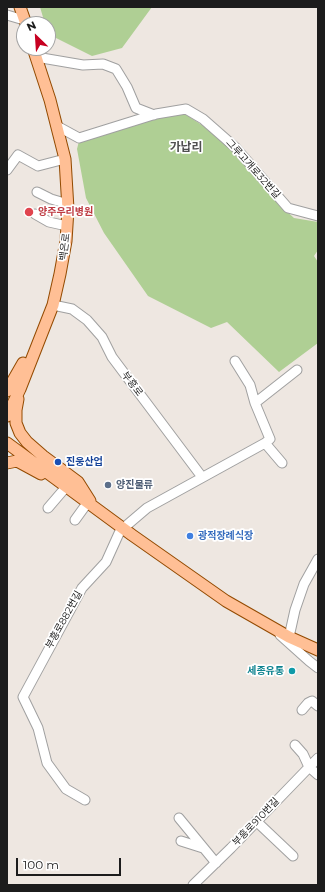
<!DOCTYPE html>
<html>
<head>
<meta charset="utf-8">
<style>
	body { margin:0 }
	#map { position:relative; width:325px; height:892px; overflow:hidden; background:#eee7e1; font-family:Montserrat,sans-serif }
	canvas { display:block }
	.frame { position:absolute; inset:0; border:8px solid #1c1c1c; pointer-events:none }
	.north { position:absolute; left:16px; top:16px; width:40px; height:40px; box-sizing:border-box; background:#fff; border:1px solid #a4a4a4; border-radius:50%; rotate:335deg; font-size:11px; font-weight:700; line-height:16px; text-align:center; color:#1c1c1c }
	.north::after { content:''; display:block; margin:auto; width:14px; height:18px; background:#c70021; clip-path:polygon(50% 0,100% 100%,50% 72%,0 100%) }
	.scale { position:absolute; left:16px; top:858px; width:105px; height:18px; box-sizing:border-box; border:2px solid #1c1c1c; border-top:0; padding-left:5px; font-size:12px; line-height:14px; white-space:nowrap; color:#1c1c1c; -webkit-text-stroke:3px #fff; paint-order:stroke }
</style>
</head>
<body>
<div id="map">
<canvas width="325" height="892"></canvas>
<div class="frame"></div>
<div class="north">N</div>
<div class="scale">100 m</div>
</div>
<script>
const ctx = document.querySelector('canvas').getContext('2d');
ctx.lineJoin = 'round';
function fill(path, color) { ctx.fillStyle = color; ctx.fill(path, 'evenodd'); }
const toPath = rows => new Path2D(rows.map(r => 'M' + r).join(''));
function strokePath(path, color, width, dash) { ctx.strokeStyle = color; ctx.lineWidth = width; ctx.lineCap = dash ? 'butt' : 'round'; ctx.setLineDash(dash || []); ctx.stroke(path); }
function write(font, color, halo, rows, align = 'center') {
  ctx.font = font + ' Montserrat,"Noto Sans KR",sans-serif'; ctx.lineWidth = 3.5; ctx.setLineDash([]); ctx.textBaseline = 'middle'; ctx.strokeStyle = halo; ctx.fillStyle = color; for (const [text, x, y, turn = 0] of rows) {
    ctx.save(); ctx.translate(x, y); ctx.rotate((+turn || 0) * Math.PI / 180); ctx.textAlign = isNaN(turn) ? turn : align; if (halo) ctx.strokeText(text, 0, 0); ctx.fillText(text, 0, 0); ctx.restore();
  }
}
fill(toPath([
	[40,7,152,7,122,48,92,56,48,34,48,24,45,24],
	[185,114,217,135,236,152,282,207,294,218,318,222,318,250,314,256,318,262,318,343,279,372,227,322,211,328,148,296,104,233,86,198,77,149,79,141,160,118]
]), '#afcf94');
const minor = toPath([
	[7,15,24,20],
	[36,57,83,65,103,64,116,69,127,87,136,108,154,115],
	[57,126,79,138,156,114,186,109,203,119,236,148,288,208,318,216],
	[7,170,18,155,38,166,65,159],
	[37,192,51,199,68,204],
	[35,214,49,222,67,226],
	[53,305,72,309,87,320,102,337,112,357,202,477],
	[235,361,250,385,255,403],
	[265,443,270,439,255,403,297,370],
	[48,508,66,487],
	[75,520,88,502],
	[280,635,309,661,318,668],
	[289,637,295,610,304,584,318,559],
	[302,710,308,703,312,701,318,706],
	[295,745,303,754,309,767,318,775],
	[85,800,66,789,47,763,38,728,23,697,82,588,106,562,120,531,147,508,265,443,282,463],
	[179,818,216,863],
	[256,821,293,856],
	[181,841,203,848],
	[193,885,231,848,318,758]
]);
const major = toPath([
	[20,7,26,24],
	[7,391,23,363],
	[18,399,16,410,16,423,20,433,27,442,43,456,78,482,90,501],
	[7,416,20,389,53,305,60,274,66,241,68,209,65,159,50,100,33,48],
	[7,443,132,535,226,601,289,637,318,650],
	[7,463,17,461,41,474]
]);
strokePath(minor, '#a0a0a0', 11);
strokePath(major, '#934a00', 13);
strokePath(minor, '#fff', 9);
strokePath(major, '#ffbf95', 11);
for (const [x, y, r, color] of [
	[29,212,5,"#e0444e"],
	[58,462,4,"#1a4fb4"],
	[108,485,4,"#5c6f8a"],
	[190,536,4,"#3f7fe0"],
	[292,671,4,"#0f9aa8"]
]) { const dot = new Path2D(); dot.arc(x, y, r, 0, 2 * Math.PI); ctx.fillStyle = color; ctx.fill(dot); strokePath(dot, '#fff', 1.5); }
write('10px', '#1c1c1c', '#fff', [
	["그루고개로32번길",253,169,48],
	["백은로",65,247,-83],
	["부흥로",132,384,53],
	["부흥로882번길",64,620,-61],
	["부흥로910번길",256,822,-46]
]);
write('bold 10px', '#be3a42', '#fff', [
	["양주우리병원",38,212]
], 'left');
write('bold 10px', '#164399', '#fff', [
	["진웅산업",66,462]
], 'left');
write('bold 10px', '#4e5e75', '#fff', [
	["양진물류",116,485]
], 'left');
write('bold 10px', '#366cbe', '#fff', [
	["광적장례식장",198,536]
], 'left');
write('bold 10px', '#0d838f', '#fff', [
	["세종유통",284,671]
], 'right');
write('bold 12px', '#4f4f4f', '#fff', [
	["가납리",186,147]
]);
</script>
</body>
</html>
